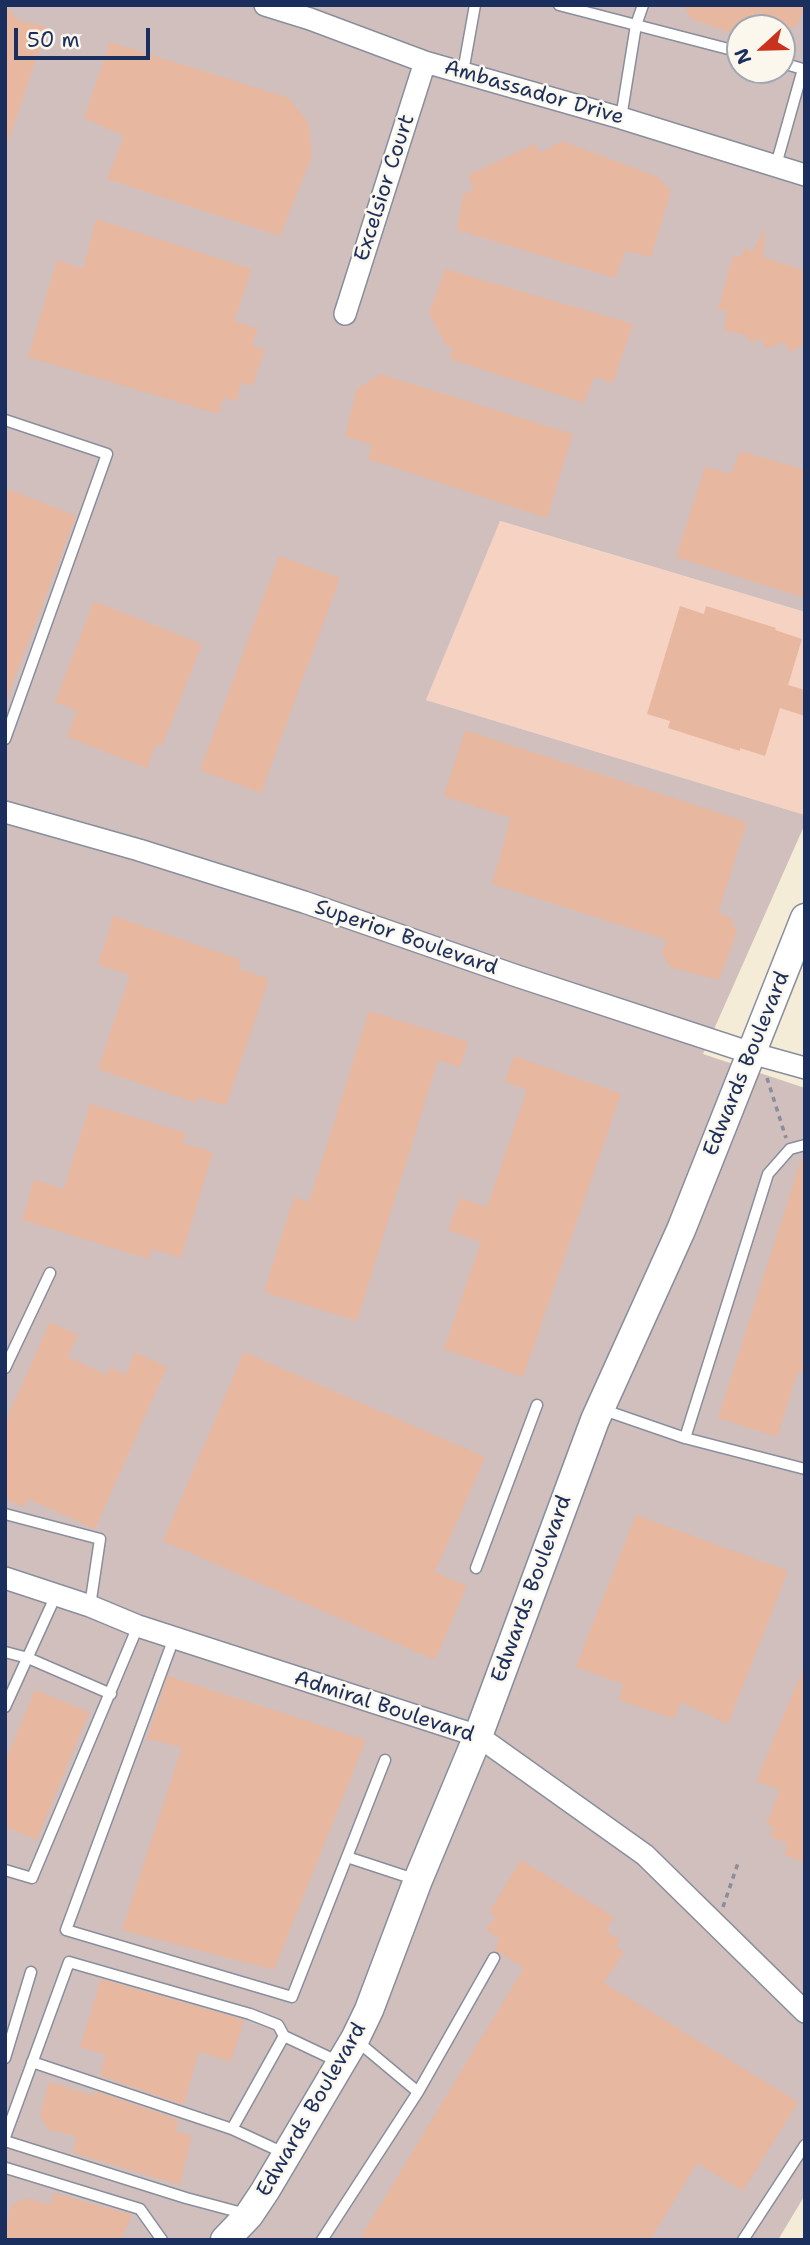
<!DOCTYPE html>
<html>
<head>
<meta charset="utf-8">
<style>
	body { margin:0 }
	#map { position:relative; width:810px; height:2245px; overflow:hidden; background:#f5ecd8; font-family:"Shantell Sans",sans-serif }
	canvas { display:block }
	.frame { position:absolute; inset:0; border:7px solid #1b2f5e; pointer-events:none }
	.north { position:absolute; left:726px; top:14px; width:70px; height:70px; box-sizing:border-box; background:#fbf7ec; border:2px solid #a1a7b3; border-radius:50%; rotate:248deg; font-size:19px; font-weight:700; line-height:28px; text-align:center; color:#1b2f5e }
	.north::after { content:''; display:block; margin:auto; width:24px; height:32px; background:#c8321e; clip-path:polygon(50% 0,100% 100%,50% 72%,0 100%) }
	.scale { position:absolute; left:14px; top:28px; width:136px; height:32px; box-sizing:border-box; border:4px solid #1b2f5e; border-top:0; padding-left:9px; font-size:21px; line-height:24px; white-space:nowrap; color:#1b2f5e; -webkit-text-stroke:5px #fbf7ec; paint-order:stroke }
</style>
</head>
<body>
<div id="map">
<canvas width="810" height="2245"></canvas>
<div class="frame"></div>
<div class="north">N</div>
<div class="scale">50 m</div>
</div>
<script>
const ctx = document.querySelector('canvas').getContext('2d');
ctx.lineJoin = 'round';
function fill(path, color) { ctx.fillStyle = color; ctx.fill(path, 'evenodd'); }
const toPath = rows => new Path2D(rows.map(r => 'M' + r).join(''));
function strokePath(path, color, width, dash) { ctx.strokeStyle = color; ctx.lineWidth = width; ctx.lineCap = dash ? 'butt' : 'round'; ctx.setLineDash(dash || []); ctx.stroke(path); }
function write(font, color, halo, rows, align = 'center') {
  ctx.font = font + ' "Shantell Sans",sans-serif'; ctx.lineWidth = 5; ctx.setLineDash([]); ctx.textBaseline = 'middle'; ctx.strokeStyle = halo; ctx.fillStyle = color; for (const [text, x, y, turn = 0] of rows) {
    ctx.save(); ctx.translate(x, y); ctx.rotate((+turn || 0) * Math.PI / 180); ctx.textAlign = isNaN(turn) ? turn : align; if (halo) ctx.strokeText(text, 0, 0); ctx.fillText(text, 0, 0); ctx.restore();
  }
}
fill(toPath([
	[499,521,805,612,805,815,426,700]
]), '#f6d2c3');
fill(toPath([
	[5,5,805,5,805,612,500,521,426,700,805,815,805,824,703,1054,805,1088,805,2195,778,2240,5,2240],
	[740,28,782,28,782,70,740,70]
]), '#d1bfbd');
fill(toPath([
	[5,5,18,20,47,27,8,142,5,142],
	[683,5,805,5,798,25,782,33,782,28,740,28,740,36,692,19],
	[110,42,289,98,309,124,312,156,280,236,107,179,124,136,84,118],
	[562,141,658,177,671,191,651,257,626,251,615,278,457,230,463,195,473,189,468,175,535,144,540,153],
	[96,219,252,269,234,321,258,329,252,346,265,349,253,386,242,382,236,402,224,397,218,414,28,357,57,260,83,269],
	[766,227,763,257,805,271,805,344,790,352,784,342,766,349,761,338,751,343,746,335,724,330,727,311,718,309,733,256,741,257,745,248,753,252],
	[445,269,633,324,613,383,594,377,584,403,450,359,452,348,446,345,429,313],
	[380,374,573,434,547,518,368,459,372,445,345,436,357,389],
	[740,451,805,470,805,598,676,557,705,467,731,474],
	[5,488,76,516,6,701,5,701],
	[279,556,340,578,261,793,200,770],
	[94,601,202,644,162,746,156,744,147,768,67,737,77,711,55,702],
	[680,606,704,614,706,606,776,628,775,630,802,639,788,685,805,690,805,716,780,708,765,756,740,748,740,751,668,728,670,721,647,714],
	[465,730,747,822,718,913,730,917,737,931,719,980,670,967,662,952,667,940,492,884,511,818,444,796],
	[114,916,241,960,238,968,269,979,226,1106,198,1097,196,1103,98,1069,130,975,98,964],
	[369,1011,468,1042,460,1067,438,1060,357,1321,264,1292,294,1197,309,1202],
	[514,1056,621,1094,523,1377,444,1349,481,1242,448,1230,460,1198,487,1207,527,1090,505,1082],
	[90,1104,186,1133,183,1143,213,1152,181,1258,152,1249,149,1259,22,1220,34,1180,64,1189],
	[802,1157,805,1158,805,1374,798,1371,777,1437,718,1418],
	[50,1322,78,1335,68,1357,107,1375,110,1367,126,1375,135,1352,167,1367,95,1529,28,1499,24,1507,5,1499,5,1423],
	[244,1352,485,1457,435,1572,467,1586,435,1660,163,1541],
	[636,1515,788,1571,728,1724,681,1702,674,1719,619,1700,623,1684,576,1667],
	[805,1665,805,1863,784,1854,788,1844,770,1836,774,1827,766,1824,780,1790,756,1781],
	[168,1676,366,1740,274,1970,122,1930,182,1747,147,1739],
	[35,1690,89,1712,37,1840,5,1827,5,1762],
	[521,1860,614,1917,606,1931,620,1940,616,1947,624,1952,604,1983,798,2102,743,2191,697,2163,650,2240,359,2240,524,1968,494,1949,500,1939,486,1930,495,1916,489,1912],
	[101,1979,244,2020,231,2062,199,2052,184,2105,100,2076,106,2055,80,2047],
	[49,2082,94,2096,95,2091,179,2120,175,2131,192,2136,180,2185,73,2153,76,2136,49,2130,40,2116],
	[54,2193,132,2215,121,2240,5,2240,5,2230,12,2205,27,2198,50,2205]
]), '#e7b79f');
const service = toPath([
	[559,5,740,52],
	[463,72,475,5],
	[621,118,636,25,643,5],
	[776,165,803,69,782,63],
	[5,420,107,454,5,739],
	[5,1368,50,1273],
	[601,1409,685,1438,805,1469],
	[685,1438,768,1174,790,1149,805,1145],
	[5,1514,100,1539,90,1606],
	[476,1568,537,1405],
	[174,1638,66,1930,292,1997,385,1760],
	[5,1652,28,1658,111,1694],
	[5,1707,56,1595],
	[347,1857,417,1880],
	[5,1870,32,1878,138,1626],
	[357,2041,418,2092,494,1958],
	[5,2058,31,1972],
	[32,2062,232,2129],
	[5,2137,69,1962,250,2014,278,2025,284,2036],
	[5,2141,186,2198,246,2214],
	[286,2154,232,2129,284,2036,339,2062],
	[6,2168,140,2209,162,2240],
	[322,2240,418,2092],
	[743,2240,805,2145]
]);
const minor = toPath([
	[265,5,310,19,425,62,621,118,805,175],
	[345,314,425,62],
	[5,812,139,850,304,902,514,975,751,1053,805,1068],
	[5,1578,90,1606,138,1626,478,1736,645,1855,805,2012]
]);
const tertiary = toPath([
	[225,2240,249,2215,265,2191,355,2039,369,2010,418,1880,478,1736,595,1420,681,1230,805,918]
]);
strokePath(service, '#888e9b', 13);
strokePath(minor, '#888e9b', 24);
strokePath(tertiary, '#888e9b', 31);
strokePath(toPath([
	[767,1078,786,1138],
	[723,1907,739,1860]
]), '#888e9b', 3.5, [5, 5]);
strokePath(service, '#fff', 10);
strokePath(minor, '#fff', 21);
strokePath(tertiary, '#fff', 28);
write('21px', '#1b2f5e', '#fbf7ec', [
	["Ambassador Drive",534,93,16],
	["Excelsior Court",385,188,-72],
	["Superior Boulevard",406,938,19],
	["Edwards Boulevard",747,1064,-68],
	["Edwards Boulevard",532,1589,-70],
	["Admiral Boulevard",384,1707,18],
	["Edwards Boulevard",312,2110,-60]
]);
</script>
</body>
</html>
